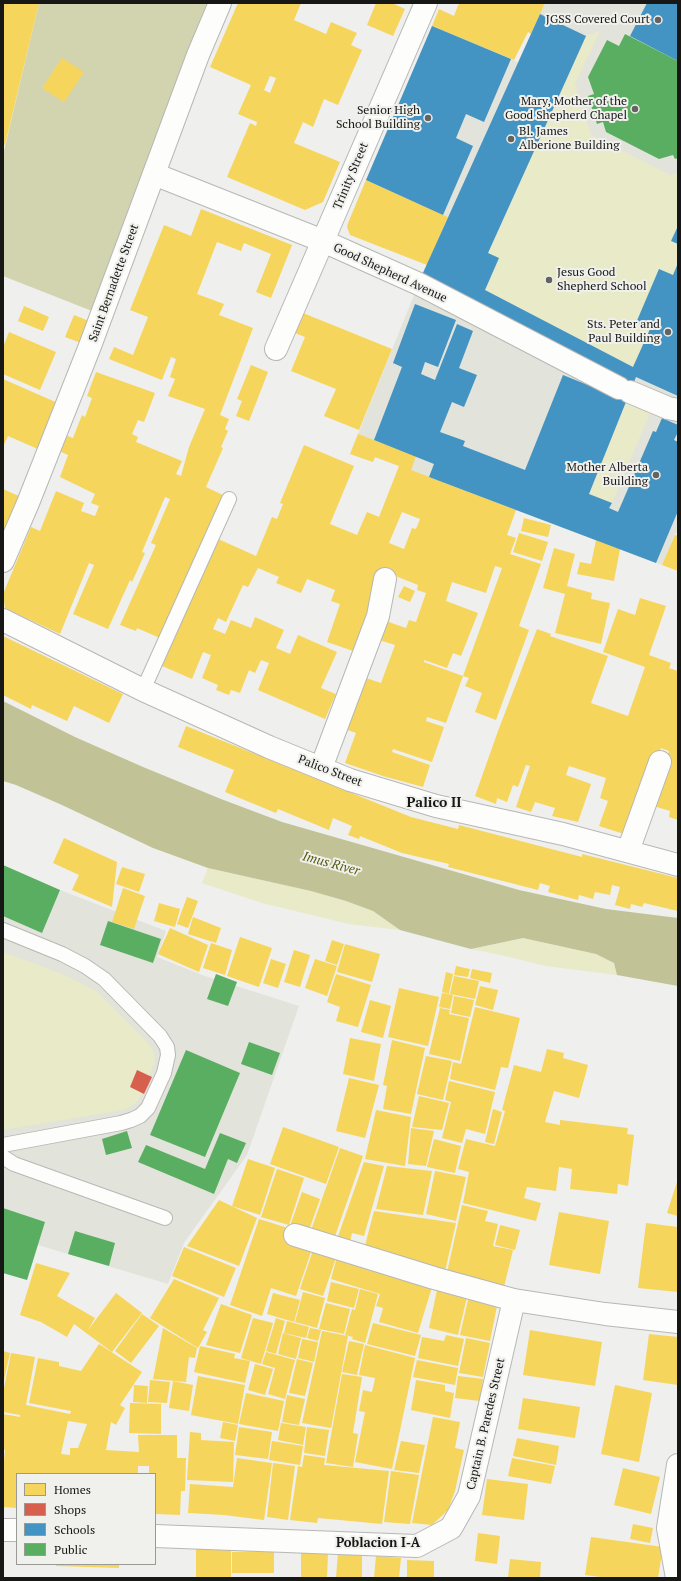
<!DOCTYPE html>
<html>
<head>
<meta charset="utf-8">
<style>
	body { margin:0 }
	#map { position:relative; width:681px; height:1581px; overflow:hidden; background:#efefed; font-family:"PT Serif",serif }
	canvas { display:block }
	.frame { position:absolute; inset:0; border:4px solid #171716; pointer-events:none }
	.legend { position:absolute; left:16px; top:1473px; width:140px; height:92px; box-sizing:border-box; background:#f0f0ec; border:1px solid #999996; margin:0; padding:5px 7px; list-style:none; font-size:12px; color:#171716 }
	.legend li { display:flex; align-items:center; gap:8px; height:20px }
	.legend b { width:20px; border:1px solid #999996 }
</style>
</head>
<body>
<div id="map">
<canvas width="681" height="1581"></canvas>
<div class="frame"></div>
<ul class="legend">
<li><b style="height:11px;background:#f6d55c"></b>Homes</li>
<li><b style="height:11px;background:#d6604d"></b>Shops</li>
<li><b style="height:11px;background:#4393c3"></b>Schools</li>
<li><b style="height:11px;background:#5aae61"></b>Public</li>
</ul>
</div>
<script>
const ctx = document.querySelector('canvas').getContext('2d');
ctx.lineJoin = 'round';
function fill(path, color) { ctx.fillStyle = color; ctx.fill(path, 'evenodd'); }
const toPath = rows => new Path2D(rows.map(r => 'M' + r).join(''));
function strokePath(path, color, width, dash) { ctx.strokeStyle = color; ctx.lineWidth = width; ctx.lineCap = dash ? 'butt' : 'round'; ctx.setLineDash(dash || []); ctx.stroke(path); }
function write(font, color, halo, rows, align = 'center') {
  ctx.font = font + ' "PT Serif",serif'; ctx.lineWidth = 4; ctx.setLineDash([]); ctx.textBaseline = 'middle'; ctx.strokeStyle = halo; ctx.fillStyle = color; for (const [text, x, y, turn = 0] of rows) {
    ctx.save(); ctx.translate(x, y); ctx.rotate((+turn || 0) * Math.PI / 180); ctx.textAlign = isNaN(turn) ? turn : align; if (halo) ctx.strokeText(text, 0, 0); ctx.fillText(text, 0, 0); ctx.restore();
  }
}
fill(toPath([
	[545,3,678,3,678,528,662,565,375,457,373,462,350,454,414,295,448,217,366,180,432,26,518,62],
	[3,865,60,890,166,931,157,957,205,976,299,1006,247,1155,184,1243,168,1284,38,1245,27,1280,3,1273]
]), '#e2e3db');
fill(toPath([
	[600,31,575,84,591,135,670,175,678,173,678,226,672,241,678,244,678,263,673,275,659,269,636,323,650,329,633,367,485,290,499,258,488,253,586,36],
	[626,401,651,411,612,503,589,494],
	[208,868,311,891,346,901,373,911,400,930,349,924,262,903,202,883],
	[523,938,596,954,614,963,617,975,546,966,501,955,471,949],
	[3,952,57,972,79,982,97,992,150,1045,154,1053,155,1062,139,1100,129,1108,117,1111,9,1129,3,1129]
]), '#e8eac8');
fill(toPath([
	[39,3,207,3,92,311,3,276,3,155]
]), '#d2d4b0');
fill(toPath([
	[3,701,75,737,143,767,221,799,282,822,519,890,606,909,678,918,678,986,617,975,614,963,596,954,523,938,471,949,400,930,373,911,346,901,311,891,208,868,153,848,62,805,16,785,3,781]
]), '#c1c296');
fill(toPath([
	[3,3,39,3,5,145,3,144],
	[238,3,301,3,294,20,326,34,331,22,357,33,351,45,362,50,338,105,324,99,313,127,303,122,294,143,340,162,323,202,305,210,227,177,250,123,256,126,257,122,238,114,251,85,210,67],
	[270,76,276,78,270,93,264,90],
	[376,3,392,3,405,9,393,36,367,25],
	[459,3,545,3,531,34,528,32,514,60,432,26,439,9,454,16],
	[62,58,84,72,64,102,42,88],
	[366,180,448,217,427,265,350,235,347,227,348,223],
	[201,209,292,245,271,298,256,292,271,254,244,243,241,251,217,242,197,294,224,304,219,315,253,328,220,415,229,419,225,429,228,431,221,447,223,448,206,487,225,496,162,639,137,628,136,631,120,625,156,545,151,543,170,499,165,497,142,552,145,553,132,582,130,580,108,629,73,614,94,565,89,563,60,634,5,608,3,594,31,527,40,531,56,491,84,503,81,511,95,516,99,506,91,503,95,494,60,477,68,455,59,451,65,435,73,438,82,415,85,417,92,398,87,396,96,372,155,393,144,422,138,420,132,434,138,437,136,442,182,461,176,474,181,476,189,447,205,409,168,396,175,379,170,377,176,359,171,357,162,380,109,359,114,347,133,355,148,317,130,310,164,225,191,236],
	[24,306,49,317,43,331,18,321],
	[303,313,392,349,359,430,324,416,336,389,291,371,305,337,295,333],
	[74,315,89,321,81,343,65,337],
	[9,332,56,352,40,390,3,374,3,347],
	[251,365,268,372,249,421,236,416,242,401,237,399],
	[3,379,60,404,40,450,8,436,3,447],
	[358,434,416,456,411,470,516,510,507,535,516,538,510,554,541,564,519,626,529,630,496,720,475,712,482,693,465,686,469,678,463,676,502,568,495,566,486,593,452,582,446,601,478,613,461,656,453,653,447,668,424,660,424,662,463,676,446,723,427,717,426,721,444,727,432,762,393,749,392,752,430,765,423,787,383,776,345,763,356,733,342,728,360,676,381,683,395,645,379,640,386,621,406,628,409,620,416,622,426,593,417,590,418,585,378,569,373,582,371,604,356,652,327,642,340,604,331,601,335,590,307,579,301,593,276,583,279,577,258,568,248,587,243,585,226,622,218,618,213,629,225,634,231,620,251,628,255,617,284,630,276,648,290,654,298,635,337,652,321,688,336,694,325,719,258,690,269,663,261,660,255,673,249,670,240,693,231,690,229,695,216,690,218,685,202,678,211,655,203,652,192,679,160,665,216,538,256,556,272,517,277,519,283,504,280,503,304,445,354,466,330,524,357,535,367,512,379,517,399,466,375,457,373,462,350,454],
	[402,512,420,519,416,529,412,528,404,549,389,543],
	[3,489,21,497,3,537],
	[524,518,551,525,548,537,521,531],
	[519,533,548,542,542,561,513,552],
	[675,535,678,536,678,571,662,565],
	[596,540,620,549,614,581,577,574,580,562,591,564],
	[554,548,575,554,567,586,592,593,591,599,610,603,601,644,555,633,565,594,543,588],
	[404,586,415,591,410,602,398,597],
	[640,598,666,606,649,655,671,663,669,668,678,671,678,820,669,817,670,811,650,805,669,751,661,748,627,835,599,826,608,801,600,798,606,778,569,766,566,775,591,784,578,822,552,816,555,808,535,802,531,812,516,807,530,766,526,765,518,787,513,785,507,802,497,798,496,804,475,796,498,731,537,629,551,634,550,636,608,656,591,703,628,716,645,667,603,652,618,609,635,615],
	[3,636,123,694,109,723,74,706,67,721,32,705,31,709,3,695],
	[186,726,411,817,458,829,459,825,582,857,582,854,678,878,678,911,644,903,642,907,631,904,630,909,615,905,620,887,612,885,610,895,595,892,593,899,579,895,578,900,548,892,550,886,540,883,538,890,448,867,449,864,402,853,360,836,359,839,348,835,352,826,333,818,329,830,278,809,276,813,225,792,234,770,178,747],
	[64,838,117,862,112,907,72,890,79,875,53,863],
	[122,867,145,874,139,892,116,884],
	[123,888,145,896,134,929,112,922],
	[187,897,198,901,188,928,177,924],
	[159,903,180,909,175,927,154,921],
	[193,917,221,928,216,943,188,934],
	[170,928,208,945,199,972,158,954],
	[240,937,272,948,259,987,227,976],
	[332,940,344,944,337,965,325,961],
	[211,943,232,950,225,975,203,968],
	[345,944,380,954,372,982,337,972],
	[294,950,310,955,300,987,284,982],
	[271,959,286,964,278,988,263,983],
	[315,959,337,966,327,996,305,988],
	[456,966,470,969,468,977,454,975],
	[472,969,492,973,490,983,470,978],
	[446,972,453,974,449,994,442,992],
	[336,974,371,985,358,1027,336,1021,340,1007,327,1002],
	[454,976,479,981,475,999,450,994],
	[480,986,498,990,493,1010,475,1005],
	[399,988,439,997,428,1046,388,1037],
	[442,993,453,995,450,1009,439,1007],
	[454,996,474,1000,470,1017,451,1013],
	[370,1000,391,1006,383,1038,361,1032],
	[475,1007,520,1018,508,1068,501,1067,495,1090,450,1079,453,1062,461,1064],
	[440,1008,450,1010,449,1014,469,1018,460,1061,429,1054],
	[350,1038,381,1044,374,1081,343,1074],
	[392,1040,425,1048,411,1114,383,1109,387,1086,383,1085],
	[547,1049,564,1053,563,1058,588,1065,579,1098,554,1091,545,1122,560,1125,560,1120,628,1128,627,1134,634,1135,628,1186,618,1184,617,1194,570,1189,572,1169,559,1167,556,1191,527,1187,524,1198,541,1203,536,1221,463,1203,469,1172,458,1169,466,1139,495,1146,505,1111,502,1110,514,1065,541,1072],
	[426,1056,452,1061,443,1100,417,1094],
	[349,1078,379,1085,365,1138,336,1131],
	[449,1081,495,1092,485,1134,466,1129,462,1143,442,1138,451,1102,445,1100],
	[419,1096,449,1103,442,1130,412,1127],
	[493,1109,502,1112,494,1144,485,1142],
	[376,1110,411,1117,405,1166,365,1159],
	[283,1127,339,1147,326,1184,270,1164],
	[411,1128,434,1131,426,1166,408,1164],
	[434,1139,461,1146,455,1173,427,1167],
	[340,1148,363,1156,333,1242,310,1233],
	[248,1159,275,1168,260,1215,232,1206],
	[364,1162,384,1166,364,1236,352,1233,349,1246,336,1242],
	[387,1166,432,1171,423,1215,376,1209],
	[277,1169,304,1178,289,1225,261,1217],
	[435,1171,466,1177,456,1221,426,1214],
	[678,1179,678,1216,667,1213],
	[302,1192,320,1199,308,1233,290,1226],
	[219,1200,257,1218,239,1266,187,1246],
	[462,1205,488,1211,485,1221,498,1224,493,1246,513,1250,503,1291,446,1277],
	[374,1211,456,1223,444,1276,363,1253],
	[559,1212,609,1221,600,1274,549,1265],
	[259,1219,291,1229,313,1246,296,1296,271,1288,262,1316,230,1305],
	[646,1223,678,1227,678,1292,638,1288],
	[500,1225,520,1230,515,1250,495,1245],
	[184,1247,236,1268,224,1297,172,1276],
	[314,1247,337,1255,323,1296,300,1289],
	[338,1253,432,1287,418,1333,379,1322,383,1308,376,1306,380,1294,331,1279],
	[36,1263,70,1273,57,1296,95,1318,88,1330,116,1293,142,1313,112,1352,74,1324,67,1337,41,1322,20,1315],
	[174,1279,219,1298,203,1330,207,1332,198,1348,150,1318],
	[331,1282,359,1289,354,1308,327,1301],
	[360,1289,378,1294,365,1343,352,1339,353,1337,345,1335,352,1309,355,1310],
	[437,1290,467,1297,458,1335,429,1328],
	[303,1292,325,1298,317,1328,295,1322],
	[273,1293,300,1300,294,1322,267,1314],
	[469,1295,498,1301,490,1341,460,1335],
	[326,1303,350,1309,344,1334,319,1329],
	[221,1304,252,1315,240,1353,206,1345],
	[142,1314,159,1326,131,1363,115,1351],
	[253,1318,273,1323,261,1364,241,1358],
	[276,1318,285,1321,276,1354,266,1351],
	[287,1321,309,1327,306,1338,284,1333],
	[373,1323,421,1335,415,1356,367,1344],
	[163,1328,197,1348,195,1358,189,1357,186,1382,153,1379],
	[310,1328,321,1330,318,1341,307,1338],
	[530,1330,602,1342,595,1386,523,1375],
	[322,1331,348,1336,331,1428,302,1423],
	[283,1333,301,1338,296,1359,278,1354],
	[649,1334,678,1337,678,1385,643,1380],
	[446,1335,464,1339,458,1366,418,1358,422,1337,444,1341],
	[466,1338,490,1343,483,1377,459,1373],
	[302,1339,318,1342,314,1362,298,1358],
	[349,1341,364,1344,357,1375,342,1372],
	[99,1344,142,1372,120,1405,125,1408,116,1425,111,1422,106,1450,139,1452,138,1435,177,1435,177,1458,186,1458,185,1491,181,1491,180,1515,155,1514,155,1474,149,1474,149,1466,138,1466,138,1474,17,1474,17,1508,3,1507,3,1460,4,1461,5,1450,3,1449,3,1414,20,1417,20,1415,3,1412,3,1393,11,1353,35,1357,26,1405,70,1414,71,1411,29,1403,38,1358,59,1362,59,1366,81,1371],
	[68,1421,87,1424,78,1448,70,1448,70,1455,61,1454],
	[365,1345,415,1358,392,1469,355,1462,365,1412,359,1411,363,1390,372,1392,375,1378,359,1375],
	[200,1346,235,1354,234,1358,250,1361,245,1383,194,1372],
	[3,1351,10,1353,4,1380,3,1380],
	[266,1352,295,1360,285,1399,268,1394,275,1368,262,1364],
	[297,1359,313,1363,305,1396,289,1393],
	[417,1360,458,1368,455,1385,413,1377],
	[255,1364,273,1369,265,1395,248,1390],
	[342,1374,362,1377,353,1433,358,1434,353,1467,326,1463],
	[198,1376,245,1385,238,1424,191,1415],
	[458,1376,483,1379,480,1401,455,1398],
	[150,1380,170,1382,167,1403,148,1402],
	[416,1380,445,1385,445,1391,454,1393,450,1418,411,1410],
	[173,1381,193,1385,189,1411,169,1408],
	[134,1385,148,1386,147,1403,133,1402],
	[615,1385,652,1393,639,1462,601,1454],
	[246,1393,284,1401,278,1431,239,1424],
	[287,1395,305,1399,299,1425,282,1422],
	[523,1398,580,1407,575,1438,518,1429],
	[130,1403,161,1404,161,1434,129,1433],
	[433,1417,460,1422,455,1448,464,1450,455,1491,448,1510,432,1525,412,1523],
	[223,1422,238,1425,235,1441,220,1438],
	[281,1423,306,1427,303,1445,278,1440],
	[239,1427,272,1432,268,1459,235,1455],
	[307,1427,329,1430,325,1456,304,1453],
	[190,1432,201,1433,201,1440,234,1442,233,1482,187,1480],
	[517,1438,559,1446,556,1465,513,1456],
	[272,1441,303,1446,300,1465,269,1460],
	[401,1441,425,1445,419,1473,394,1470],
	[304,1455,325,1458,324,1465,389,1471,382,1524,318,1518,317,1523,290,1520,298,1466,302,1467],
	[237,1458,272,1463,264,1520,224,1515,188,1513,190,1484,233,1487],
	[512,1458,555,1466,551,1484,508,1476],
	[273,1463,295,1466,288,1520,267,1517],
	[623,1468,660,1477,651,1514,614,1505],
	[391,1471,419,1475,410,1524,384,1522],
	[487,1479,528,1484,524,1520,482,1515],
	[633,1524,653,1528,650,1543,630,1539],
	[478,1533,500,1536,497,1564,475,1561],
	[591,1537,663,1547,658,1578,608,1578,585,1575],
	[196,1542,231,1542,231,1578,196,1578],
	[301,1550,328,1553,327,1578,301,1578],
	[274,1551,274,1573,232,1573,232,1552],
	[338,1552,362,1553,362,1578,336,1578],
	[376,1556,401,1558,399,1578,374,1578],
	[510,1559,541,1562,540,1578,508,1578],
	[407,1560,434,1561,434,1578,407,1578],
	[56,1564,119,1564,119,1568,56,1566]
]), '#f6d55c');
fill(toPath([
	[137,1070,152,1077,144,1094,130,1087]
]), '#d6604d');
fill(toPath([
	[647,3,678,3,678,61,630,36],
	[540,14,586,36,488,253,499,258,485,290,633,367,650,329,636,323,659,269,673,275,678,263,678,396,636,377,589,494,612,503,609,508,618,512,653,431,656,432,662,418,678,425,678,432,674,440,678,442,678,511,656,563,429,477,434,464,374,440,402,367,393,363,415,304,456,320,438,367,425,362,421,374,435,380,457,324,473,331,459,368,477,375,464,407,452,402,440,432,465,441,463,446,525,470,563,375,615,396,422,275],
	[432,26,511,59,484,122,466,114,456,138,473,146,443,215,366,180],
	[678,226,678,244,671,241]
]), '#4393c3');
fill(toPath([
	[625,34,678,61,678,158,675,159,673,155,659,159,606,132,603,122,597,124,588,96,594,94,588,77,607,40,619,46],
	[3,865,60,890,42,933,3,916],
	[108,921,161,939,153,963,100,945],
	[216,974,237,982,228,1006,207,999],
	[249,1042,280,1053,272,1075,241,1064],
	[186,1050,240,1073,205,1157,150,1135],
	[127,1131,132,1148,106,1155,102,1139],
	[220,1133,246,1143,237,1163,228,1159,214,1194,138,1162,146,1145,205,1169],
	[3,1208,45,1222,27,1280,3,1273],
	[75,1231,115,1243,109,1266,68,1254]
]), '#5aae61');
const service = toPath([
	[143,690,229,499],
	[3,930,62,954,85,966,104,979,160,1036,167,1047,168,1055,164,1073,148,1108,140,1116,131,1120,121,1123,3,1145],
	[3,1157,14,1164,165,1218]
]);
const minor = toPath([
	[154,174,323,241,419,284,619,388],
	[276,349,426,3],
	[630,392,668,408,678,410],
	[3,561,28,503,90,346,198,55,220,3],
	[321,768,378,616,385,579],
	[628,851,660,762],
	[295,1235,434,1278,514,1300,605,1314,678,1322],
	[3,1530,17,1530],
	[155,1536,417,1546,451,1528,469,1496,514,1300],
	[677,1578,668,1528,678,1465]
]);
const tertiary = toPath([
	[3,620,143,690,269,747,350,780,436,806,563,834,678,865]
]);
strokePath(service, '#b7b7b5', 16);
strokePath(minor, '#b7b7b5', 24);
strokePath(tertiary, '#b7b7b5', 24);
strokePath(service, '#fdfdfc', 14);
strokePath(minor, '#fdfdfc', 22);
strokePath(tertiary, '#fdfdfc', 22);
for (const [x, y, r, color] of [
	[658,20,4,"#636361"],
	[635,109,4,"#636361"],
	[428,118,4,"#636361"],
	[511,139,4,"#636361"],
	[549,280,4,"#636361"],
	[668,332,4,"#636361"],
	[656,475,4,"#636361"]
]) { const dot = new Path2D(); dot.arc(x, y, r, 0, 2 * Math.PI); ctx.fillStyle = color; ctx.fill(dot); strokePath(dot, '#f0f0ec', 1.5); }
write('12px', '#171716', '#f0f0ec', [
	["JGSS Covered Court",650,20],
	["Mary, Mother of the",627,102],
	["Good Shepherd Chapel",627,116],
	["Senior High",420,111],
	["School Building",420,125],
	["Bl. James",519,132,"left"],
	["Alberione Building",519,146,"left"],
	["Jesus Good",557,273,"left"],
	["Shepherd School",557,287,"left"],
	["Sts. Peter and",660,325],
	["Paul Building",660,339],
	["Mother Alberta",648,468],
	["Building",648,482]
], 'right');
write('12px', '#171716', '#f0f0ec', [
	["Trinity Street",351,176,-67],
	["Good Shepherd Avenue",390,273,25],
	["Saint Bernadette Street",114,283,-70],
	["Palico Street",330,771,21],
	["Captain B. Paredes Street",486,1424,-77]
]);
write('italic 13px', '#595a10', '#f0f0ec', [
	["Imus River",331,864,15]
]);
write('bold 13px', '#171716', '#f0f0ec', [
	["Poblacion I-A",378,1543]
]);
write('bold 14px', '#171716', '#f0f0ec', [
	["Palico II",434,803]
]);
</script>
</body>
</html>
